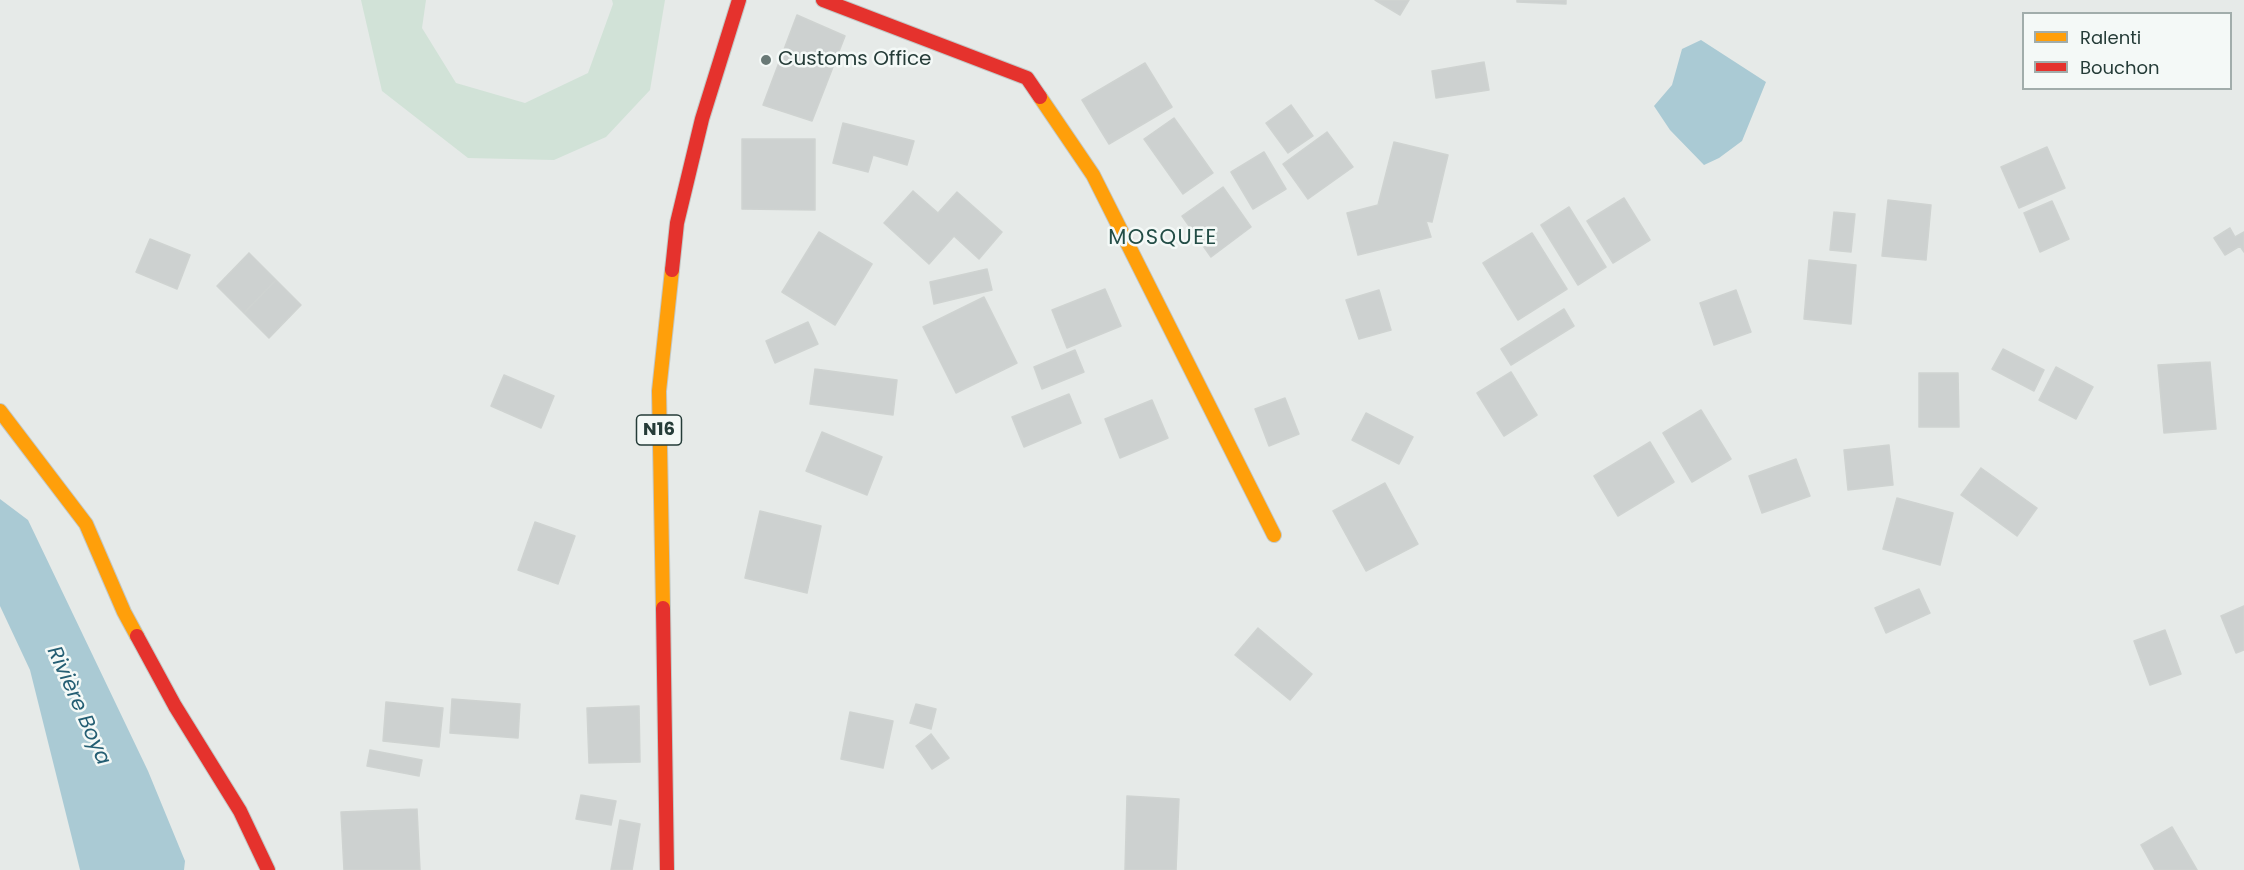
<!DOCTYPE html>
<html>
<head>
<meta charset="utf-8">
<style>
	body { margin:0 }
	#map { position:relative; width:2244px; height:870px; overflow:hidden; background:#e6eae8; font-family:Poppins,sans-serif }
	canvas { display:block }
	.legend { position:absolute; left:2022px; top:12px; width:210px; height:78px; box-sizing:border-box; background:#f4f9f7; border:2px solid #a1adab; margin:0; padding:8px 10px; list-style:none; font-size:18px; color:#253c38 }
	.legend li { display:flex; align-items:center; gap:12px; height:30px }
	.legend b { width:30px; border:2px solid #a1adab }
</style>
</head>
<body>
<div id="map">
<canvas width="2244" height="870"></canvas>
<ul class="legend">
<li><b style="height:8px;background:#ff9f0a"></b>Ralenti</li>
<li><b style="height:8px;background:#e5322d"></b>Bouchon</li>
</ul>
</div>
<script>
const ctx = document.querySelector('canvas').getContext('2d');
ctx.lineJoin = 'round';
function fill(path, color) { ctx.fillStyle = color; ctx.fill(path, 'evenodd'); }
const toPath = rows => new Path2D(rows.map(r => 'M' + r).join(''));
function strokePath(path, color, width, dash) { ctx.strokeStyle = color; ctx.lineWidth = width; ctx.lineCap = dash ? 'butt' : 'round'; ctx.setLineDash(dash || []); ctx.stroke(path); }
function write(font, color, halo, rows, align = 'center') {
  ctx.font = font + ' Poppins,sans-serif'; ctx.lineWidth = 5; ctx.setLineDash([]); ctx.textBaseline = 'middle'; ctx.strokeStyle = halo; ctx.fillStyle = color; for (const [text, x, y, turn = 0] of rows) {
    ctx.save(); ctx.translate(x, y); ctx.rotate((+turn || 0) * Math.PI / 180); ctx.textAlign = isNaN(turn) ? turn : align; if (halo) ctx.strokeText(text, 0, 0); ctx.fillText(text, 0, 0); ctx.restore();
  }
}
fill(toPath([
	[361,0,426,0,422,28,456,83,525,103,588,73,613,4,612,0,665,0,650,90,606,137,554,160,468,158,382,91]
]), '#d1e2d7');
fill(toPath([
	[1701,40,1766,82,1742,141,1719,158,1704,165,1670,130,1654,106,1672,85,1682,49],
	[0,499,28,520,148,771,185,861,184,870,80,870,30,670,0,606]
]), '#aacad4');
const building = toPath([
	[1375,0,1409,0,1400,15,1375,0],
	[1517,0,1566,0,1566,4,1517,2,1517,0],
	[797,15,845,36,812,121,763,105,797,15],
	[1484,62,1489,90,1436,98,1432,71,1484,62],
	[1145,63,1172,107,1109,144,1082,100,1145,63],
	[1291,105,1313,136,1288,153,1266,123,1291,105],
	[1174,118,1213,173,1183,194,1144,139,1174,118],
	[843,123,914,141,907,165,873,155,868,172,833,163,843,123],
	[1327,132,1353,167,1308,199,1283,164,1327,132],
	[742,139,815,139,815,210,742,209,742,139],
	[1394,142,1448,155,1432,222,1426,221,1431,237,1358,255,1347,213,1378,205,1394,142],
	[2047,147,2065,188,2019,208,2001,167,2047,147],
	[1264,152,1286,189,1253,209,1231,172,1264,152],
	[1223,187,1251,227,1211,257,1182,216,1223,187],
	[913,191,938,213,957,192,1002,232,979,259,954,236,929,264,884,223,913,191],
	[1624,198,1650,240,1613,263,1587,221,1624,198],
	[1888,200,1931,205,1926,260,1882,256,1888,200],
	[2052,201,2069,239,2040,252,2024,213,2052,201],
	[1569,207,1606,267,1578,285,1541,225,1569,207],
	[1834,212,1855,214,1851,252,1830,250,1834,212],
	[2230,228,2235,237,2244,232,2244,252,2240,246,2225,255,2214,238,2230,228],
	[819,232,872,264,835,325,782,292,819,232],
	[1532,233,1567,289,1518,320,1483,263,1532,233],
	[150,239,190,255,177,289,136,272,150,239],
	[249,253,276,280,244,313,217,286,249,253],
	[1809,260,1856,265,1851,324,1804,319,1809,260],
	[987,269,992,290,934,304,930,282,987,269],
	[276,280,301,305,269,338,244,313,276,280],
	[1105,289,1121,326,1067,348,1052,310,1105,289],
	[1379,290,1391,330,1359,339,1346,300,1379,290],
	[1736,290,1751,332,1714,345,1700,303,1736,290],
	[984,297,1017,363,956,393,923,327,984,297],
	[1564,309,1574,326,1511,365,1501,349,1564,309],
	[808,322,818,344,775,363,766,341,808,322],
	[2003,349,2044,370,2034,391,1992,369,2003,349],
	[1075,350,1084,372,1042,389,1034,367,1075,350],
	[2210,362,2216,429,2164,433,2158,365,2210,362],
	[2056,367,2093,387,2076,419,2039,400,2056,367],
	[815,369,897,380,893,415,810,404,815,369],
	[1511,372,1537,415,1504,436,1477,393,1511,372],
	[1919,373,1958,373,1959,427,1919,427,1919,373],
	[504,375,554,396,541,428,491,406,504,375],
	[1069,394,1081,423,1024,447,1012,417,1069,394],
	[1285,398,1299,434,1269,446,1255,409,1285,398],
	[1152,400,1168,438,1120,458,1105,419,1152,400],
	[1701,410,1731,459,1692,482,1663,433,1701,410],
	[1366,413,1413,437,1399,464,1352,440,1366,413],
	[822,432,882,457,867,495,806,471,822,432],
	[1650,442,1674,482,1618,516,1594,476,1650,442],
	[1889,445,1893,485,1848,490,1844,450,1889,445],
	[1796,459,1810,496,1762,513,1749,476,1796,459],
	[1981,468,2037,508,2017,536,1961,495,1981,468],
	[1385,483,1418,544,1366,571,1333,511,1385,483],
	[1897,498,1953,513,1940,565,1883,549,1897,498],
	[760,511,821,526,807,593,745,578,760,511],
	[535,522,575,536,558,584,518,570,535,522],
	[1919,589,1930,613,1886,633,1875,608,1919,589],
	[2244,606,2244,650,2236,653,2221,616,2244,606],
	[1258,628,1312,674,1290,700,1235,655,1258,628],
	[2165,630,2181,674,2150,685,2134,641,2165,630],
	[452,699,520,704,518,738,450,733,452,699],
	[386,702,443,708,439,747,383,741,386,702],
	[916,704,936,709,931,729,910,723,916,704],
	[639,706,640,762,589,763,587,708,639,706],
	[850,712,893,721,883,768,841,759,850,712],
	[931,734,949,758,932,769,916,746,931,734],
	[370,750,422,760,419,776,367,766,370,750],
	[581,795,616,801,611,825,576,819,581,795],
	[1127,796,1179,799,1176,870,1125,870,1127,796],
	[417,809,420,870,344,870,341,812,417,809],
	[620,820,640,824,632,870,611,870,620,820],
	[2172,827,2197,870,2155,870,2141,845,2172,827]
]);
fill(building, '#cdd1d0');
strokePath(building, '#cfd3d1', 1.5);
const slow = toPath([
	[1040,97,1093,175,1274,535],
	[0,411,86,524,124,612,137,636],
	[663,608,659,391,672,270]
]);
const jam = toPath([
	[823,0,1027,78,1040,97],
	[672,270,677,223,702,119,739,0],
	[663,608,667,870],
	[137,636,175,706,240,811,268,870]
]);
strokePath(slow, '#c2c8c6', 16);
strokePath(jam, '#c2c8c6', 16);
strokePath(slow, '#ff9f0a', 14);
strokePath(jam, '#e5322d', 14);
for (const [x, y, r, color] of [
	[766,60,6,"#697976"]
]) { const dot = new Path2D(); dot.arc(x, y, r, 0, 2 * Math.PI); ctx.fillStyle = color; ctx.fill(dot); strokePath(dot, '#f4f9f7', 2); }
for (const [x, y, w] of [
	[659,430,45]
]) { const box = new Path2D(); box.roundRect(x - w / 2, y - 15, w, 30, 4.5); ctx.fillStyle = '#f4f9f7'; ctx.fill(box); strokePath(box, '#253c38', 1.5); }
write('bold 18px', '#253c38', null, [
	["N16",659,430]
]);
write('20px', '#253c38', '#f4f9f7', [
	["Customs Office",778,60]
], 'left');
ctx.letterSpacing = '1.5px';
write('21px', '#234d46', '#f4f9f7', [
	["MOSQUEE",1163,239]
]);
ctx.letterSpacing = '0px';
write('italic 21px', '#245e73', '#f4f9f7', [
	["Rivière Boya",78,706,66]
]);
</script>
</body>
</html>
